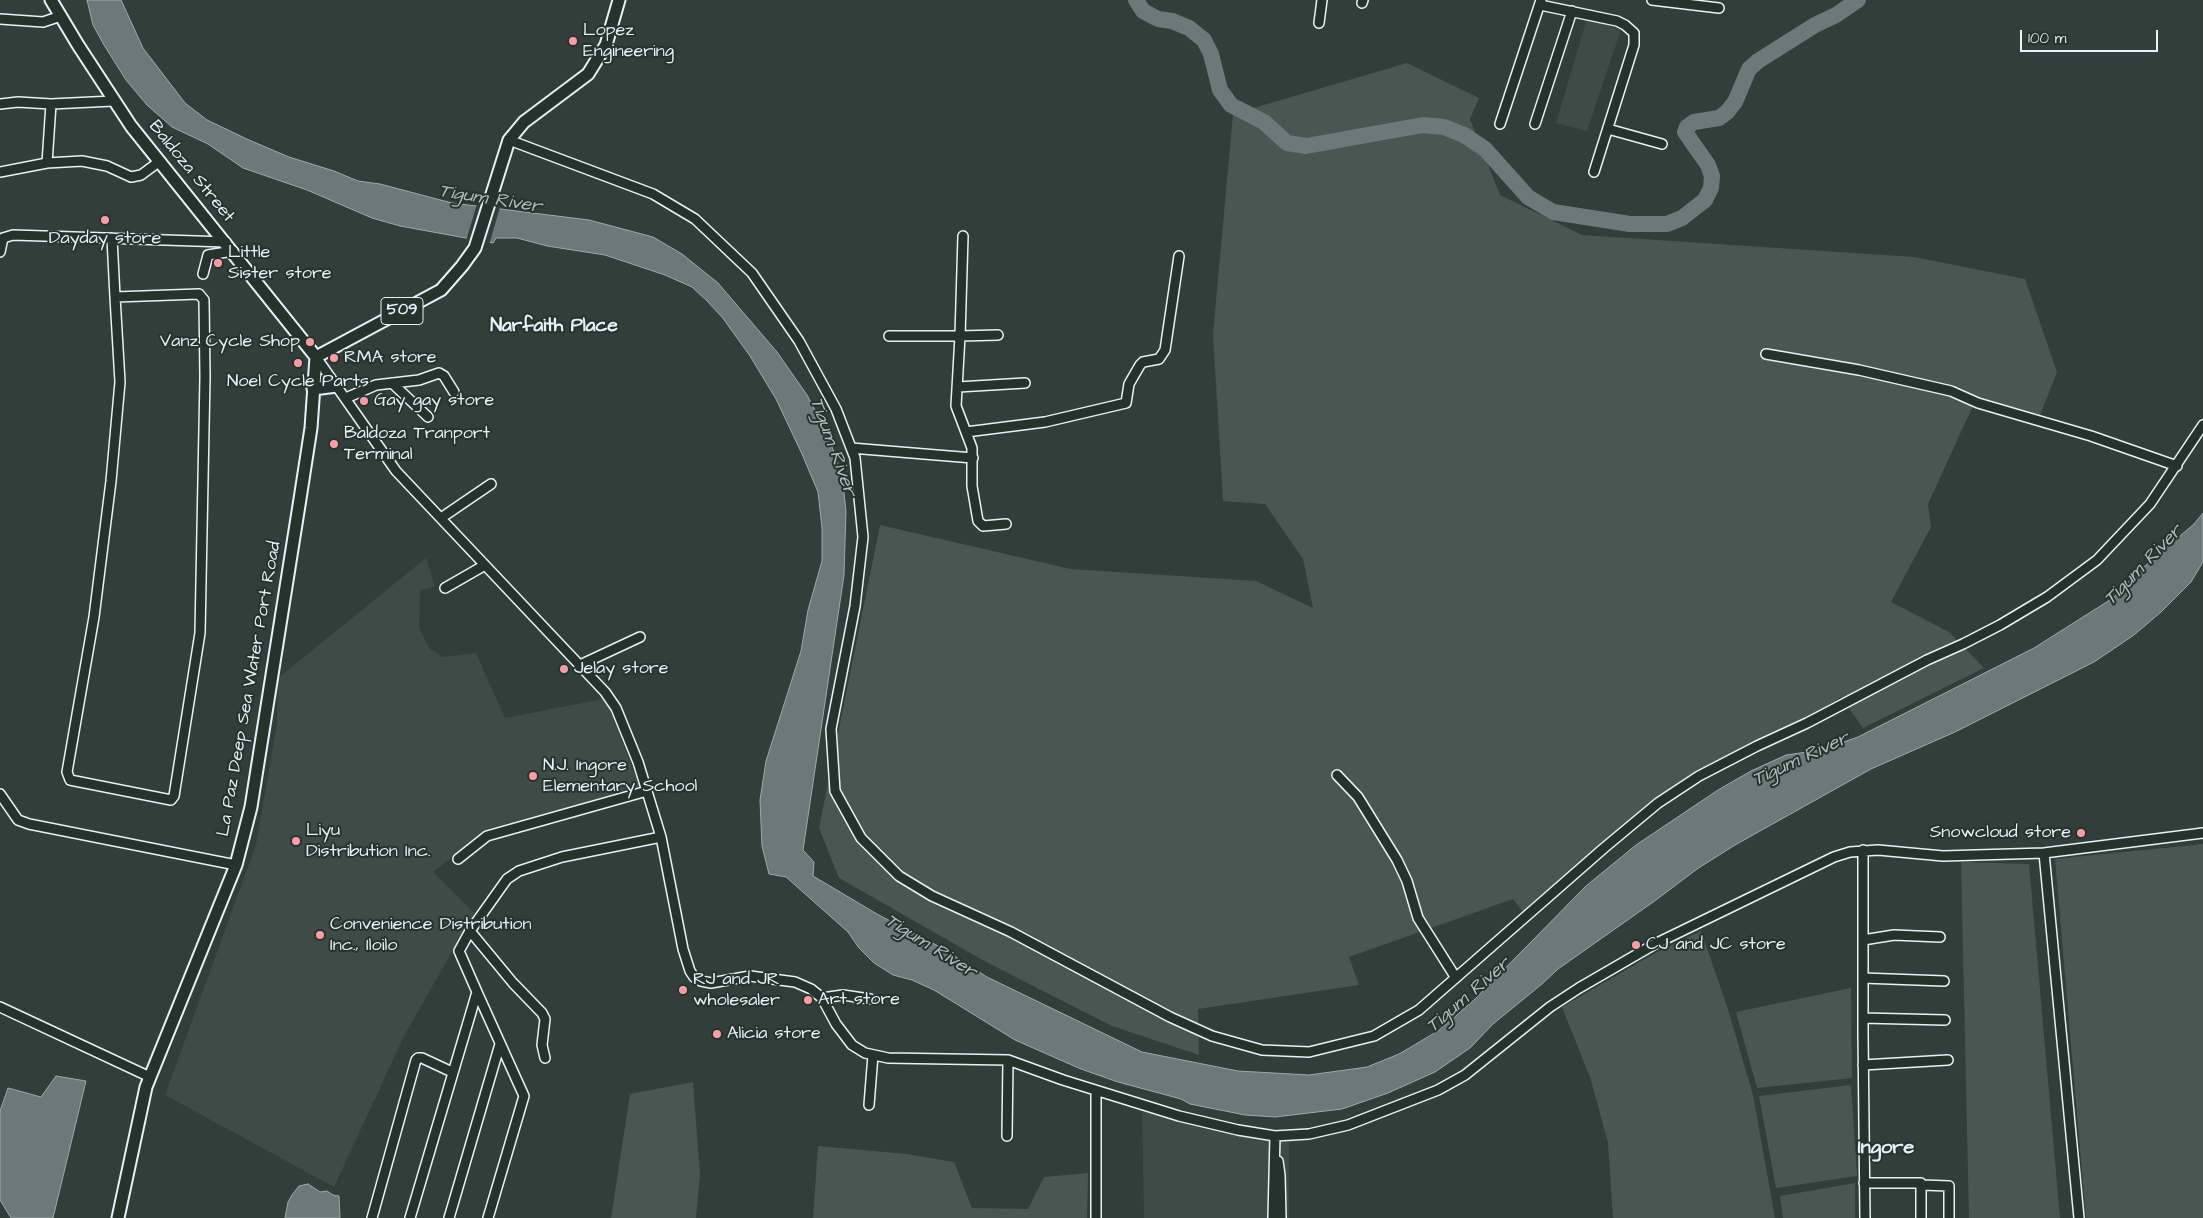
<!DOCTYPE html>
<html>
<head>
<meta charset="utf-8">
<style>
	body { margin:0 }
	#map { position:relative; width:2203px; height:1218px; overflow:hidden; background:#323e39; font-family:"Architects Daughter",sans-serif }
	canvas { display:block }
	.scale { position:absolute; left:2020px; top:30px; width:138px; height:22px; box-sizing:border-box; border:2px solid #e8f1f8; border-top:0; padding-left:6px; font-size:15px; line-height:18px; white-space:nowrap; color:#e8f1f8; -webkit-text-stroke:4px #26332d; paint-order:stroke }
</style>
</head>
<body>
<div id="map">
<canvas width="2203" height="1218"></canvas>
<div class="scale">100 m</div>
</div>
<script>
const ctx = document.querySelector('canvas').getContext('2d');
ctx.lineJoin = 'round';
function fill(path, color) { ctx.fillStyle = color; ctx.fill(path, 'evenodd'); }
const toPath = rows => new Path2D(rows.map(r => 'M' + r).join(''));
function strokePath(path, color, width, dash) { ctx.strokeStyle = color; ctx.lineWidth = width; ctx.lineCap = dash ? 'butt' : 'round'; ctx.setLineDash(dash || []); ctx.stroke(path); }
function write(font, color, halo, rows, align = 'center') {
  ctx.font = font + ' "Architects Daughter",sans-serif'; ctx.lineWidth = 4; ctx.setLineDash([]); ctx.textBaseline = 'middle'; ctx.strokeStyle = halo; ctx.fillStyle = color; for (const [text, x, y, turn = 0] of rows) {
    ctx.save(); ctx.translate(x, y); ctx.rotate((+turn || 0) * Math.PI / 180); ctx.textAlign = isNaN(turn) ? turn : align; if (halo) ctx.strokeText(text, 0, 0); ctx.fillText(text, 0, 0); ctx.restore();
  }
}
fill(toPath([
	[1587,18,1621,30,1587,131,1556,123],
	[426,558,435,587,420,590,419,628,429,648,443,657,476,653,505,718,603,699,610,709,639,786,553,812,490,828,433,872,474,913,404,1036,334,1187,165,1095,256,845,277,723,278,678],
	[1142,1109,1256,1138,1289,1142,1289,1218,1144,1218]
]), '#3f4b46');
fill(toPath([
	[1407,63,1479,98,1470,119,1500,195,1582,235,1914,257,2025,279,2057,372,2039,418,1977,397,1928,504,1931,527,1891,602,1949,632,1984,668,1863,728,1841,697,1806,719,1756,741,1698,772,1658,799,1523,912,1513,899,1349,957,1359,985,1198,1009,1199,1055,1112,1026,986,962,839,878,819,828,880,525,1071,569,1256,581,1313,608,1303,559,1265,504,1223,501,1213,334,1233,114],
	[2203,844,2203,1218,2086,1218,2055,859],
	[1961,862,2029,864,2060,1218,1969,1218],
	[1701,931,1728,1009,1753,1095,1775,1218,1613,1218,1608,1143,1591,1080,1562,1007,1657,952],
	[1851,988,1852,1078,1757,1088,1736,1012],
	[693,1082,700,1175,696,1218,611,1218,630,1094],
	[1851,1085,1857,1176,1776,1188,1759,1096],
	[818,1146,907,1154,954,1162,972,1208,1028,1209,1044,1177,1088,1173,1087,1218,813,1218],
	[1855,1183,1855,1218,1783,1218,1780,1196]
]), '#495651');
const water = toPath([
	[87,0,121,0,143,48,185,103,207,120,249,140,289,157,334,171,358,181,380,184,452,203,589,220,653,237,682,254,718,283,777,352,807,395,828,435,842,476,846,511,844,575,803,850,814,862,813,876,877,914,940,947,987,977,1142,1052,1238,1071,1309,1075,1367,1067,1399,1054,1438,1031,1474,1000,1586,886,1636,845,1718,790,1751,771,1786,755,1821,750,1858,737,2034,648,2113,598,2137,573,2194,524,2203,513,2203,562,2191,582,2161,612,2134,635,2094,662,1955,732,1871,769,1735,845,1697,869,1656,900,1558,969,1542,984,1493,1024,1470,1048,1435,1072,1388,1093,1342,1109,1275,1117,1245,1115,1190,1104,1181,1099,1118,1082,1081,1069,1015,1040,934,990,912,980,893,975,874,963,859,948,848,932,786,877,769,874,762,846,760,800,766,761,801,651,808,610,822,561,822,528,818,492,802,454,776,399,750,356,722,317,706,300,692,287,665,275,605,255,547,246,517,238,496,238,493,243,400,226,372,218,307,190,243,168,208,144,172,127,147,105,126,80,104,45,93,25,87,0],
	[56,1076,86,1081,53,1218,11,1218,0,1200,0,1111,8,1088,41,1097,56,1076],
	[308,1184,320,1192,327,1191,333,1195,339,1196,340,1218,285,1218,288,1202,292,1195,299,1186,308,1184]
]);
fill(water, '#6d7978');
strokePath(water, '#9ea9ab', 1);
fill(toPath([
	[477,204,500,207,489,245,466,241]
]), '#323e39');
strokePath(toPath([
	[1136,0,1143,11,1158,19,1172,21,1189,28,1204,40,1211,54,1220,90,1231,105,1264,122,1287,143,1306,146,1423,125,1444,127,1464,135,1485,149,1528,197,1553,212,1630,224,1667,224,1682,218,1705,200,1711,188,1712,176,1708,165,1685,132,1687,127,1694,122,1719,118,1727,112,1735,102,1749,69,1758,61,1815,25,1836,15,1858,0]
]), '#6d7978', 16);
const minor = toPath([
	[1652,0,1719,8],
	[1362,3,1363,0],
	[1540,5,1617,21,1625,25,1634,33,1634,45,1594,172],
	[0,19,43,22,61,16],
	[1319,23,1322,0],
	[0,104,18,102,51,104,113,101],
	[1500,124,1541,0],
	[1535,124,1572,11],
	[1608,129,1662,144],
	[509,140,653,194,695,219,752,273,799,341,836,409,855,458,863,537,855,606,831,729,835,791,861,838,899,876,932,896,1011,932,1170,1017,1212,1036,1262,1050,1309,1052,1374,1036,1419,1010,1604,848,1658,803,1699,776,1757,746,1807,723,1927,660,1963,644,2000,625,2047,597,2097,560,2150,504,2203,425],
	[47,163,51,104],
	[0,172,47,163,82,161,107,166,131,177,141,175,160,161],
	[963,236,960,336,998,335],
	[112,238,115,297],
	[0,252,3,238,13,235,226,242],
	[203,274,208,255,233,251],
	[199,294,204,300,205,377,200,633,174,796,171,800,70,780,67,772,94,617,111,481,120,382,115,297,199,294],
	[889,336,960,336,956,406,972,448,972,486,978,521,983,526,1006,524],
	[1766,354,1859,370,1951,391,1978,403,2091,436,2177,466],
	[316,357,396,471,605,692,616,708,638,762,661,837,683,949,690,971,694,977,701,981,711,983,750,976,795,982,811,989,822,998,836,1024,852,1045,865,1053,888,1058,1008,1060,1063,1080,1179,1116,1238,1130,1275,1136,1309,1134,1348,1125,1438,1090,1465,1075,1550,1007,1579,988,1655,944,1834,857,1850,852,1878,850,1943,856,2044,853,2203,833],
	[392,383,428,417],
	[958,387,1025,383],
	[346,398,376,385,419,380,439,373,444,376,454,392],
	[966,432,1045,422,1126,403,1129,384,1140,365,1143,362,1159,359,1165,350,1179,256],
	[851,448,973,458],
	[441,518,491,484],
	[445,588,485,565],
	[580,665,640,637],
	[1337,775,1358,797,1397,860,1407,881,1418,918,1456,978],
	[0,794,18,820,29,824,236,865],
	[1863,850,1863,1033,1865,1218],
	[2044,853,2079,1218],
	[458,859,487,836,647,791],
	[470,931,513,983,542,1013,545,1019,542,1045,545,1058],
	[1863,940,1894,935,1940,937],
	[1863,978,1944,981],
	[477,992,524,1096,488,1218],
	[822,998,843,995,870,999],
	[0,1007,150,1077],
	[1863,1018,1945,1020],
	[1863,1065,1948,1060],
	[1096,1091,1096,1218],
	[869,1105,873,1055],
	[1007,1136,1008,1060],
	[1278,1161,1280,1175,1281,1218],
	[1864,1183,1921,1183,1921,1218],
	[1922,1185,1949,1186,1949,1218],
	[372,1218,416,1060,418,1058,422,1058,452,1072],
	[410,1218,477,992,459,951,470,931,507,879,519,871,562,857,661,837],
	[449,1218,500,1044],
	[1273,1218,1275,1136]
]);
const major = toPath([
	[51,0,78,45,131,126,316,357],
	[316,357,441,290,462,266,475,248,509,140,524,122,588,74,606,45,619,0],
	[313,389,337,386],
	[118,1218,146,1087,236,865,251,807,300,499,311,428,316,357]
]);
strokePath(minor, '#e8f1f8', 12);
strokePath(major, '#e8f1f8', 15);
strokePath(minor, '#26332d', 9);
strokePath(major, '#26332d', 11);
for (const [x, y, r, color] of [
	[573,41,5,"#ff9aa2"],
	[105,220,5,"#ff9aa2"],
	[218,263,5,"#ff9aa2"],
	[310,342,5,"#ff9aa2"],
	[334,358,5,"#ff9aa2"],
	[298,363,5,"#ff9aa2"],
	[364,401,5,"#ff9aa2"],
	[334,444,5,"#ff9aa2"],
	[564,669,5,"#ff9aa2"],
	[533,776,5,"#ff9aa2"],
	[2081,833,5,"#ff9aa2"],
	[296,841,5,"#ff9aa2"],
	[320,935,5,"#ff9aa2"],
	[1636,945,5,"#ff9aa2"],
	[683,990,5,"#ff9aa2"],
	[808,1000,5,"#ff9aa2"],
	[717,1034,5,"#ff9aa2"]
]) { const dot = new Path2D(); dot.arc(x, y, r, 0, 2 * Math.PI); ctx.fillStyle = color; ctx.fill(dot); strokePath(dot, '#26332d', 2); }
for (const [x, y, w] of [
	[402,311,42]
]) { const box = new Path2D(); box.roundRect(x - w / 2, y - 13.5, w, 27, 4); ctx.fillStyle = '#26332d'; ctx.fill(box); strokePath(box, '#e8f1f8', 1); }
write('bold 16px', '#e8f1f8', null, [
	["509",402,311]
]);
write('18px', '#e8f1f8', '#26332d', [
	["Lopez",583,31],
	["Engineering",583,52],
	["Dayday store",105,239,"center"],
	["Little",228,253],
	["Sister store",228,274],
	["Vanz Cycle Shop",300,342,"right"],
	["RMA store",344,358],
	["Noel Cycle Parts",298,382,"center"],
	["Gay gay store",374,401],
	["Baldoza Tranport",344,434],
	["Terminal",344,455],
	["Jelay store",574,669],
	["N.J. Ingore",543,766],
	["Elementary School",543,787],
	["Liyu",306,831],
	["Distribution Inc.",306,852],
	["Snowcloud store",2071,833,"right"],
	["Convenience Distribution",330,925],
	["Inc., Iloilo",330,946],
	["CJ and JC store",1646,945],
	["RJ and JR",693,980],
	["wholesaler",693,1001],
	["Art store",818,1000],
	["Alicia store",727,1034]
], 'left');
write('18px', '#e8f1f8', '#26332d', [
	["Baldoza Street",191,172,51],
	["La Paz Deep Sea Water Port Road",250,689,-80]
]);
write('italic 19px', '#b1bbbe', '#26332d', [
	["Tigum River",490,200,9],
	["Tigum River",832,447,70],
	["Tigum River",2144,566,-46],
	["Tigum River",1801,760,-25],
	["Tigum River",930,947,32],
	["Tigum River",1469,996,-41]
]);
write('bold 19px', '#e8f1f8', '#26332d', [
	["Narfaith Place",554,327]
]);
write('bold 20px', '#e8f1f8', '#26332d', [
	["Ingore",1886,1149]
]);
</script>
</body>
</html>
